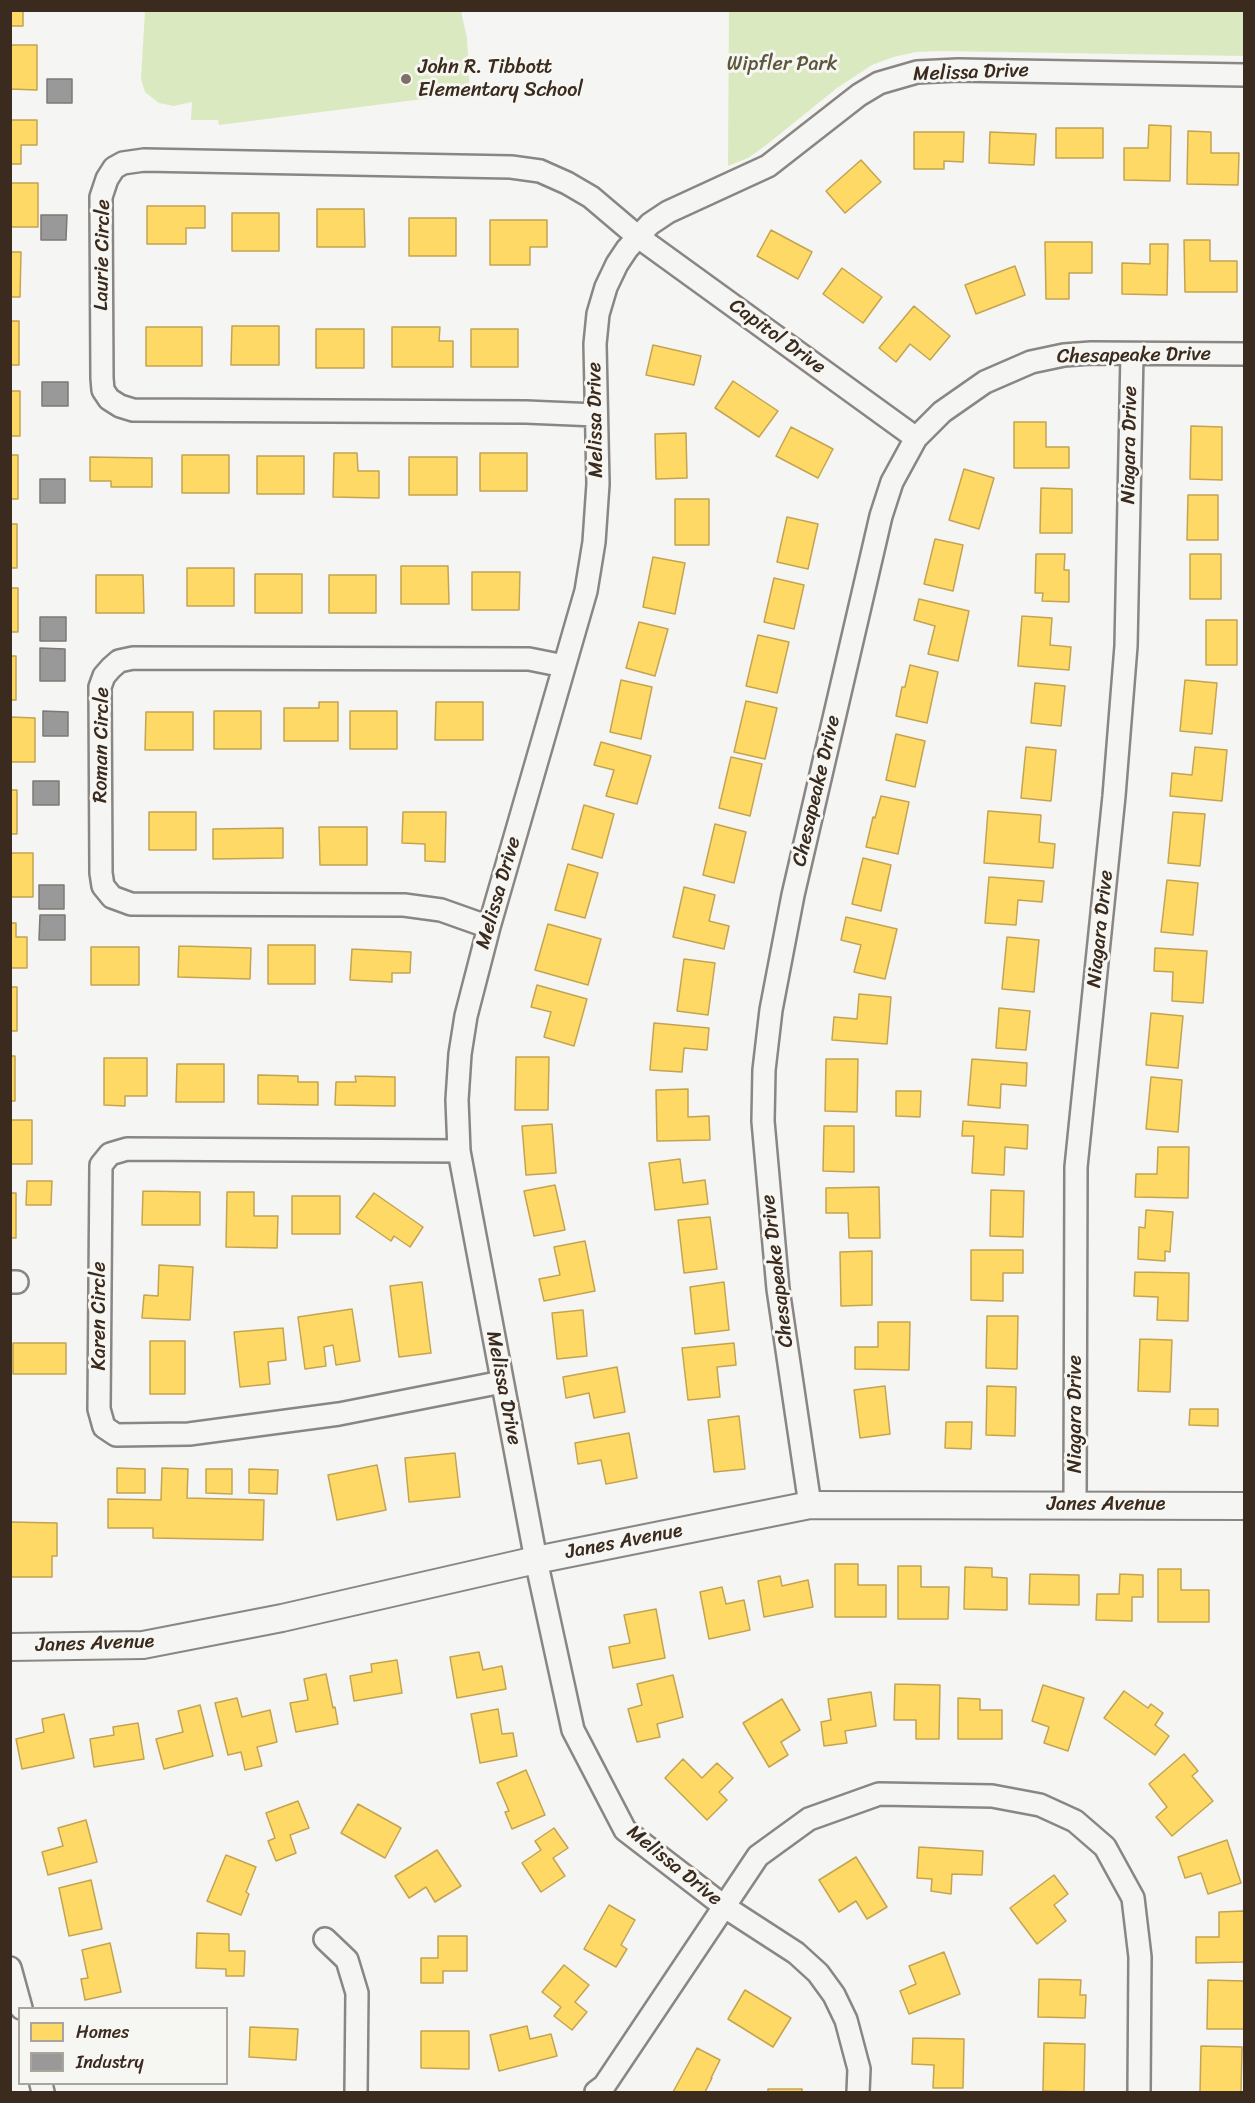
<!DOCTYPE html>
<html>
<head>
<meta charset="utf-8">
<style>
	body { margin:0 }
	#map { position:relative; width:1255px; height:2103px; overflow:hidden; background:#f5f5f3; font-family:Sriracha,sans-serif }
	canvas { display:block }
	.frame { position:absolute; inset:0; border:12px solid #3b2a1e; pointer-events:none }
	.legend { position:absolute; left:18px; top:2007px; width:210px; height:78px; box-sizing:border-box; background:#f6f6f2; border:2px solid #aba49d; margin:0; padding:8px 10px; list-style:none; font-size:18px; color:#3b2a1e }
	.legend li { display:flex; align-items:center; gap:12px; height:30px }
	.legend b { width:30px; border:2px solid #aba49d }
</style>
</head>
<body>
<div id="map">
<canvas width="1255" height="2103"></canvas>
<div class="frame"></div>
<ul class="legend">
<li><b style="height:16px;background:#ffd966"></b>Homes</li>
<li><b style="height:16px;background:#999"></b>Industry</li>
</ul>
</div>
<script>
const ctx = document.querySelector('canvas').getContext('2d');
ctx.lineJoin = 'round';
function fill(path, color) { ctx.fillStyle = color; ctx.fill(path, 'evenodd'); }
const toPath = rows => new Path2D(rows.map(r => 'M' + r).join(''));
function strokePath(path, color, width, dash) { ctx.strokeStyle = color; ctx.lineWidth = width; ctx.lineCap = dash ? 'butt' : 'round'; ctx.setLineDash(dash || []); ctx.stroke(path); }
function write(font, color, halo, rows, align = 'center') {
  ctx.font = font + ' Sriracha,sans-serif'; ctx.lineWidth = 6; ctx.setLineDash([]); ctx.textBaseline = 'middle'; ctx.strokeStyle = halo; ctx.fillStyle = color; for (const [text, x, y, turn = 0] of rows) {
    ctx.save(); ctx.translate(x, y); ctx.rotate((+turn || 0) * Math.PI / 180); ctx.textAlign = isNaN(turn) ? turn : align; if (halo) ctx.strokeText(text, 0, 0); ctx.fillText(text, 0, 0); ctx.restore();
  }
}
fill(toPath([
	[461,11,467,38,470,93,219,125,218,120,191,120,192,102,174,106,159,103,145,92,141,79,145,11],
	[729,11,1244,11,1244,56,940,51,916,52,893,57,872,65,837,88,765,146,748,158,728,166]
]), '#dae9c0');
const homes = toPath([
	[10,10,23,10,23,26,10,26,10,10],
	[10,45,37,45,37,90,10,89,10,45],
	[10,120,37,120,37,145,21,145,21,164,10,164,10,120],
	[1149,125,1171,126,1170,181,1124,180,1124,148,1148,148,1149,125],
	[1056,128,1103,128,1103,158,1056,158,1056,128],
	[1188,131,1211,132,1211,153,1239,153,1238,185,1187,184,1188,131],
	[914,132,964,132,963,162,944,161,944,169,914,169,914,132],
	[990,132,1036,134,1034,165,989,163,990,132],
	[861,160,881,182,845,213,826,191,861,160],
	[10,183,38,183,38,227,10,227,10,183],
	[147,206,205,206,205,228,186,228,186,244,147,244,147,206],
	[317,209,364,209,365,247,317,247,317,209],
	[232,213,279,213,279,251,232,251,232,213],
	[409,218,456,218,456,256,409,256,409,218],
	[490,220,547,220,547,247,530,247,530,265,490,265,490,220],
	[771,230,812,252,798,279,757,256,771,230],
	[1184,240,1210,240,1210,261,1237,261,1237,292,1185,292,1184,240],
	[1045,242,1092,242,1092,273,1069,273,1069,299,1046,299,1045,242],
	[1150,244,1168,244,1167,295,1122,294,1122,263,1150,264,1150,244],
	[10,252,21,252,20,297,10,297,10,252],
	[1015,266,1025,295,976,314,965,285,1015,266],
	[842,268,882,297,863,323,823,294,842,268],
	[914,306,950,336,930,360,910,344,896,362,879,348,914,306],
	[10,321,19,321,19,365,10,365,10,321],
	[232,326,279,326,279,365,231,365,232,326],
	[146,327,202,327,202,366,146,366,146,327],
	[392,327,440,327,439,341,453,341,453,367,392,367,392,327],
	[316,329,364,329,364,368,316,368,316,329],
	[471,329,518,329,518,367,471,367,471,329],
	[653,345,701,356,694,385,646,375,653,345],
	[733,381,778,411,759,437,715,408,733,381],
	[10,391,20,391,20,436,10,436,10,391],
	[1014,422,1046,422,1046,447,1069,447,1069,468,1014,468,1014,422],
	[1191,426,1222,427,1222,480,1190,479,1191,426],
	[791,427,833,449,818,478,776,456,791,427],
	[686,433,687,478,656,479,655,434,686,433],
	[334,453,357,453,358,471,379,471,379,498,333,497,334,453],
	[480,453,527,453,527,491,480,491,480,453],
	[10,455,18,455,18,499,10,499,10,455],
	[182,455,229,455,229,493,182,493,182,455],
	[257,456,304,456,304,494,257,494,257,456],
	[90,457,152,458,152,487,111,487,111,481,90,481,90,457],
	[409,457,457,457,457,495,409,495,409,457],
	[964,469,994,478,979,529,949,520,964,469],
	[1041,488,1072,489,1072,533,1040,533,1041,488],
	[1188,495,1218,495,1218,540,1187,540,1188,495],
	[675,499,709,499,709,545,675,545,675,499],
	[787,517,818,524,808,569,777,562,787,517],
	[10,524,17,524,17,568,10,568,10,524],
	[935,539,963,545,953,591,924,584,935,539],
	[1036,554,1065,554,1064,570,1069,570,1069,602,1042,601,1043,593,1035,593,1036,554],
	[1190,554,1221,554,1221,599,1190,599,1190,554],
	[653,557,685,563,675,614,643,607,653,557],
	[401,566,448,566,449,604,401,604,401,566],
	[187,568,234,568,234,606,187,606,187,568],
	[472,572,520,572,519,610,472,610,472,572],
	[255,574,302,574,302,613,255,613,255,574],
	[96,575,143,575,144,613,96,613,96,575],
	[329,575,376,575,376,613,329,613,329,575],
	[774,578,804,585,794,629,764,622,774,578],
	[10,588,18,588,18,632,10,632,10,588],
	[919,599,969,611,958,661,928,654,935,626,914,620,919,599],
	[1022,616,1052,618,1050,645,1071,647,1069,670,1018,666,1022,616],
	[1206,620,1237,620,1237,665,1206,665,1206,620],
	[639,622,668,629,655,676,626,668,639,622],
	[758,635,789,642,777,693,746,686,758,635],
	[10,656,16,656,16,700,10,700,10,656],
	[910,665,938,672,927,723,896,716,902,687,905,687,910,665],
	[621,680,652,687,641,739,610,732,621,680],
	[1185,680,1217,683,1212,734,1180,731,1185,680],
	[1035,683,1065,686,1061,726,1031,723,1035,683],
	[746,701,777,708,765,759,734,752,746,701],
	[319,702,338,702,338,741,284,741,284,708,319,708,319,702],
	[436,702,483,702,483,740,435,740,436,702],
	[214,711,261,711,261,749,214,749,214,711],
	[350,711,397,711,397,749,350,749,350,711],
	[146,712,193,712,193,750,145,750,146,712],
	[10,717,35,718,35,762,10,762,10,717],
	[896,734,925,741,915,787,886,780,896,734],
	[601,742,651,756,637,804,606,796,614,770,594,765,601,742],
	[1026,747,1056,750,1051,801,1021,798,1026,747],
	[1195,747,1227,750,1222,801,1170,796,1172,773,1192,775,1195,747],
	[731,757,762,764,750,816,719,808,731,757],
	[10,790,17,790,17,834,10,834,10,790],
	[881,796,909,802,898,854,866,847,873,817,875,818,881,796],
	[584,805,614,814,602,858,572,849,584,805],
	[988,811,1041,815,1039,842,1055,844,1053,868,984,863,988,811],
	[149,812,196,812,196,850,149,850,149,812],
	[403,812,446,812,445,862,425,861,425,844,402,843,403,812],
	[1173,812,1205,814,1200,866,1168,863,1173,812],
	[715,824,746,832,734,883,703,875,715,824],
	[319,827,367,827,367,865,320,865,319,827],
	[283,828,283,858,213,859,213,829,283,828],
	[10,853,33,853,33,897,10,897,10,853],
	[863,858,891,865,881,911,852,904,863,858],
	[568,864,598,873,585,918,555,910,568,864],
	[989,877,1044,881,1042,902,1018,900,1016,925,985,923,989,877],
	[1167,880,1198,883,1193,935,1161,932,1167,880],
	[684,887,715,895,709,921,729,926,724,949,673,937,684,887],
	[846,917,897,929,885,979,854,972,861,945,841,940,846,917],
	[10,923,16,923,16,937,27,937,27,968,10,968,10,923],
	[548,924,601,939,588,985,535,970,548,924],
	[1007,937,1039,940,1034,992,1002,989,1007,937],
	[268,945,315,945,315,984,268,984,268,945],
	[179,946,251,948,250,979,178,977,179,946],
	[91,947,139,947,139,985,91,985,91,947],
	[1155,948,1207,951,1203,1003,1172,1001,1173,972,1154,971,1155,948],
	[352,949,411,952,410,973,392,973,392,982,350,980,352,949],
	[684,959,715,963,708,1015,677,1011,684,959],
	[537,985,587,999,574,1046,544,1037,551,1012,531,1007,537,985],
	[10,987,17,987,17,1031,10,1031,10,987],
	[859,994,891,997,887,1044,832,1040,834,1017,857,1019,859,994],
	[999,1008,1030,1011,1026,1050,996,1048,999,1008],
	[1151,1013,1183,1016,1178,1068,1146,1065,1151,1013],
	[654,1023,709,1028,707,1050,684,1048,682,1072,650,1070,654,1023],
	[10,1056,15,1056,15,1101,10,1101,10,1056],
	[516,1057,549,1057,548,1110,515,1110,516,1057],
	[104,1058,147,1058,147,1096,125,1096,125,1106,104,1105,104,1058],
	[826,1059,858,1059,857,1112,825,1111,826,1059],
	[972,1059,1027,1063,1026,1086,1001,1084,1000,1108,968,1105,972,1059],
	[177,1064,224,1064,224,1102,176,1102,177,1064],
	[258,1075,298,1076,298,1082,318,1082,318,1105,258,1104,258,1075],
	[355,1076,395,1077,395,1106,335,1105,336,1082,356,1082,355,1076],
	[1151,1077,1182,1080,1178,1132,1146,1129,1151,1077],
	[688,1089,688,1117,709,1116,710,1140,657,1141,656,1090,688,1089],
	[896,1091,921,1091,920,1117,896,1116,896,1091],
	[10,1120,32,1120,32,1164,10,1164,10,1120],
	[963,1121,1028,1125,1027,1149,1005,1147,1004,1175,972,1173,974,1136,962,1136,963,1121],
	[552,1124,556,1173,526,1175,522,1126,552,1124],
	[824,1126,854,1126,854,1172,823,1171,824,1126],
	[1158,1147,1189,1147,1188,1198,1135,1197,1136,1174,1157,1174,1158,1147],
	[680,1159,683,1183,705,1180,708,1204,655,1210,649,1163,680,1159],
	[27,1181,52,1181,51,1205,26,1205,27,1181],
	[555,1185,565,1230,534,1236,524,1191,555,1185],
	[879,1187,880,1238,849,1238,848,1213,826,1213,826,1188,879,1187],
	[991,1190,1024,1191,1023,1237,990,1236,991,1190],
	[143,1191,200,1192,200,1225,142,1225,143,1191],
	[227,1192,254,1192,254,1216,278,1216,277,1248,226,1247,227,1192],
	[10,1193,16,1193,16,1238,10,1238,10,1193],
	[374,1193,423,1227,410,1247,394,1236,391,1241,356,1217,374,1193],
	[292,1196,340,1196,340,1234,292,1234,292,1196],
	[1146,1210,1173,1212,1170,1252,1165,1251,1165,1261,1138,1259,1139,1227,1145,1228,1146,1210],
	[710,1217,717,1269,684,1273,678,1220,710,1217],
	[585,1241,595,1291,544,1301,539,1279,560,1275,554,1247,585,1241],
	[971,1250,1023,1250,1023,1273,1003,1273,1003,1301,971,1300,971,1250],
	[872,1251,872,1305,841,1306,840,1252,872,1251],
	[159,1265,193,1267,190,1320,142,1318,144,1295,158,1296,159,1265],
	[1135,1272,1189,1273,1188,1321,1157,1320,1158,1297,1134,1296,1135,1272],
	[422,1282,431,1353,399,1357,390,1286,422,1282],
	[724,1282,729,1330,695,1334,690,1287,724,1282],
	[352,1309,360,1361,336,1365,333,1345,324,1347,326,1366,305,1369,298,1317,352,1309],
	[583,1310,587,1356,557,1359,552,1313,583,1310],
	[987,1316,1018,1316,1017,1369,986,1368,987,1316],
	[878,1322,910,1322,909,1370,855,1369,855,1347,878,1347,878,1322],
	[283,1328,286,1360,268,1362,270,1384,240,1387,234,1332,283,1328],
	[1140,1339,1172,1340,1170,1392,1138,1391,1140,1339],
	[150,1341,185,1341,185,1394,150,1394,150,1341],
	[13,1343,66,1343,66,1374,13,1374,13,1343],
	[734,1343,736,1365,717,1367,720,1397,688,1400,682,1348,734,1343],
	[617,1367,625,1412,594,1418,589,1393,566,1398,563,1377,617,1367],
	[885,1386,890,1434,860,1438,854,1390,885,1386],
	[987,1386,1016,1387,1015,1436,986,1435,987,1386],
	[1190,1409,1218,1409,1218,1426,1189,1425,1190,1409],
	[739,1416,745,1469,714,1472,708,1420,739,1416],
	[946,1422,972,1422,971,1449,945,1448,946,1422],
	[629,1433,637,1478,606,1484,601,1460,578,1464,575,1443,629,1433],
	[455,1453,460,1497,409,1502,405,1458,455,1453],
	[377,1465,386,1510,337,1520,328,1475,377,1465],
	[117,1468,145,1469,145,1493,117,1493,117,1468],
	[162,1468,188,1469,187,1498,264,1500,263,1540,153,1538,153,1528,108,1528,108,1499,161,1500,162,1468],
	[206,1469,232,1469,232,1494,206,1493,206,1469],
	[249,1469,278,1470,277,1494,249,1493,249,1469],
	[10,1522,57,1523,57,1556,52,1556,52,1577,10,1577,10,1522],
	[835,1564,858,1564,858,1585,886,1585,886,1617,835,1617,835,1564],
	[898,1566,921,1566,921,1587,949,1587,948,1619,898,1619,898,1566],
	[965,1567,992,1568,992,1577,1007,1578,1007,1610,964,1609,965,1567],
	[1158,1569,1181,1569,1181,1590,1209,1590,1209,1622,1158,1622,1158,1569],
	[1030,1574,1079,1575,1079,1605,1029,1604,1030,1574],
	[1120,1574,1143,1575,1143,1597,1132,1597,1132,1621,1096,1620,1097,1594,1119,1594,1120,1574],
	[780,1576,782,1586,808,1580,813,1607,764,1617,758,1581,780,1576],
	[722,1587,726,1604,744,1600,750,1630,709,1639,700,1592,722,1587],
	[656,1609,665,1658,613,1668,609,1647,630,1643,624,1615,656,1609],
	[479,1652,483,1670,502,1666,506,1689,457,1698,450,1657,479,1652],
	[397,1660,402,1693,354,1701,350,1676,372,1672,371,1664,397,1660],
	[326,1674,333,1708,335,1707,338,1724,296,1732,290,1703,308,1700,304,1679,326,1674],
	[673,1675,683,1717,657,1724,660,1737,637,1742,628,1709,642,1705,637,1684,673,1675],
	[895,1684,940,1685,939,1739,916,1739,916,1720,894,1720,895,1684],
	[1043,1685,1084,1698,1068,1751,1044,1743,1049,1727,1032,1721,1043,1685],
	[1124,1691,1148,1708,1151,1704,1163,1713,1155,1725,1169,1736,1155,1755,1104,1718,1124,1691],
	[871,1692,876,1726,845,1731,847,1743,824,1746,821,1722,831,1720,828,1699,871,1692],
	[237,1698,242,1717,270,1710,277,1742,257,1747,262,1766,245,1770,241,1752,228,1755,215,1703,237,1698],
	[958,1698,980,1699,980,1710,1002,1710,1002,1739,958,1739,958,1698],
	[782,1699,800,1730,781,1742,788,1755,769,1767,743,1723,782,1699],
	[200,1705,213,1756,164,1769,156,1739,183,1732,178,1711,200,1705],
	[498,1709,502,1734,513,1733,517,1756,480,1763,471,1714,498,1709],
	[64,1714,74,1758,22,1769,16,1739,44,1732,42,1719,64,1714],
	[138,1723,144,1759,94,1767,90,1739,114,1735,113,1727,138,1723],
	[1184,1754,1198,1771,1192,1776,1213,1801,1172,1836,1156,1817,1167,1807,1149,1784,1184,1754],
	[683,1759,702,1778,717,1763,733,1778,719,1792,727,1800,707,1820,665,1778,683,1759],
	[526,1770,545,1815,512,1829,505,1812,509,1811,497,1783,526,1770],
	[298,1801,309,1828,290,1835,296,1853,276,1861,268,1841,275,1838,266,1813,298,1801],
	[358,1804,401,1828,385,1858,341,1833,358,1804],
	[86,1820,97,1862,48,1875,42,1852,63,1846,58,1828,86,1820],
	[554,1828,568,1848,553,1858,565,1876,541,1892,522,1863,541,1850,535,1841,554,1828],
	[1227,1840,1241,1883,1208,1894,1201,1873,1185,1878,1178,1857,1227,1840],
	[919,1847,983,1851,982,1875,952,1874,951,1894,931,1891,932,1879,917,1878,919,1847],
	[437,1850,461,1886,435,1902,426,1887,409,1898,395,1876,437,1850],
	[226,1855,256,1867,246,1892,249,1894,241,1915,207,1901,226,1855],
	[856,1857,887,1907,867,1919,856,1901,839,1912,819,1880,856,1857],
	[1054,1875,1068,1894,1054,1905,1066,1921,1037,1944,1010,1908,1054,1875],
	[91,1880,102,1929,69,1936,59,1888,91,1880],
	[609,1905,635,1920,621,1945,627,1949,616,1967,584,1949,609,1905],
	[1244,1911,1244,1962,1196,1963,1196,1937,1219,1937,1219,1912,1244,1911],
	[197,1933,229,1934,229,1951,245,1951,244,1976,226,1976,226,1969,196,1968,197,1933],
	[438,1936,467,1936,467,1971,443,1971,443,1983,421,1983,421,1958,438,1958,438,1936],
	[110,1943,121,1992,85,2000,81,1979,88,1978,82,1950,110,1943],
	[944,1952,960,1994,909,2014,900,1991,916,1984,909,1966,944,1952],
	[564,1965,589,1985,575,2002,587,2012,572,2030,554,2016,561,2007,542,1992,564,1965],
	[1039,1979,1081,1980,1080,1995,1086,1995,1085,2018,1038,2017,1039,1979],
	[1208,1980,1244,1981,1244,2029,1207,2029,1208,1980],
	[745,1990,791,2018,773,2047,728,2019,745,1990],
	[527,2026,530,2039,551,2034,557,2056,499,2071,490,2035,527,2026],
	[250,2027,298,2029,296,2060,249,2057,250,2027],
	[421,2031,469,2031,469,2069,421,2068,421,2031],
	[913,2038,964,2039,963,2088,933,2088,934,2065,912,2064,913,2038],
	[1044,2043,1085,2044,1084,2092,1043,2091,1044,2043],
	[1201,2046,1242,2047,1241,2092,1200,2092,1201,2046],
	[697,2048,720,2060,711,2078,712,2078,705,2092,673,2092,697,2048],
	[768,2089,802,2089,802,2092,768,2092,768,2089]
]);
fill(homes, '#ffd966');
strokePath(homes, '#c4a450', 1.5);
const industry = toPath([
	[47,79,72,79,72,103,47,103,47,79],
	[41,215,67,215,66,240,41,240,41,215],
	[42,382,68,382,68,406,42,406,42,382],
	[40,479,65,479,65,503,40,503,40,479],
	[40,617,66,617,66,641,40,641,40,617],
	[40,648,65,649,65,681,40,681,40,648],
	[43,711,68,712,68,736,43,736,43,711],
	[33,781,59,781,59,805,33,805,33,781],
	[39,885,64,885,64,909,39,909,39,885],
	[40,915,65,915,65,940,39,940,40,915]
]);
fill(industry, '#999');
strokePath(industry, '#7d7874', 1.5);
const minor = toPath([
	[596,415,526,412,133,410,120,406,109,399,103,390,102,378,101,197,107,179,114,168,123,163,144,160,511,167,540,171,567,183,591,197,637,236,916,438],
	[489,927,441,910,404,905,131,904,112,897,103,886,101,873,100,687,104,676,111,668,119,661,133,658,529,659,564,666],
	[459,1151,127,1149,110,1154,101,1165,99,1409,104,1427,116,1435,189,1434,339,1414,502,1382],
	[10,1282,17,1282],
	[1075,1504,1076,1167,1114,796,1126,646,1132,354],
	[810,1505,778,1289,763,1121,764,1070,771,1010,793,895,881,516,892,482,916,438,942,412,985,382,1031,362,1064,355,1091,353,1244,354],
	[325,1939,347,1960,357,1993,356,2092],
	[10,1968,21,2008],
	[41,2084,43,2092],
	[596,2092,604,2086,758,1856,809,1819,879,1794,992,1796,1040,1805,1075,1821,1105,1847,1133,1898,1140,1957,1139,2092],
	[858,2092,859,2069,846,2020,834,1995,818,1973,796,1953,725,1907,625,1830,573,1730,536,1560,459,1151,457,1100,460,1054,466,1016,489,927,586,591,594,542,598,484,595,344,598,314,606,287,617,264,627,249,650,224,668,212,768,166,859,95,879,83,917,72,958,70,1244,75]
]);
const tertiary = toPath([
	[10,1647,143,1645,282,1618,536,1560,810,1505,1244,1506]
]);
strokePath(minor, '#8a8683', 26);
strokePath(tertiary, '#8a8683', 30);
strokePath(minor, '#f5f5f3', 21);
strokePath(tertiary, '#f5f5f3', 26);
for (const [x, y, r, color] of [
	[406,79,6,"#7c7169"]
]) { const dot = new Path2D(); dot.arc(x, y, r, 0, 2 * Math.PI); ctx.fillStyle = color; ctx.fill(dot); strokePath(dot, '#f6f6f2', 2); }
write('20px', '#5d573c', '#f6f6f2', [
	["Wipfler Park",782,65]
]);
write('20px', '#3b2a1e', '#f6f6f2', [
	["John R. Tibbott",418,68],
	["Elementary School",418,91]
], 'left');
write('20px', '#3b2a1e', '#f6f6f2', [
	["Melissa Drive",971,73,-2],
	["Laurie Circle",103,255,-89],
	["Capitol Drive",777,337,36],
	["Chesapeake Drive",1134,356,-1],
	["Melissa Drive",596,420,-91],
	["Niagara Drive",1130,445,-89],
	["Roman Circle",102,745,-89],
	["Chesapeake Drive",817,791,-77],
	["Melissa Drive",499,893,-74],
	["Niagara Drive",1101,929,-84],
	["Chesapeake Drive",778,1271,-97],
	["Karen Circle",100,1316,-90],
	["Melissa Drive",503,1388,79],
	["Niagara Drive",1076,1414,-90],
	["Janes Avenue",1106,1505],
	["Janes Avenue",624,1542,-11],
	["Janes Avenue",95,1644,-2],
	["Melissa Drive",674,1866,39]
]);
</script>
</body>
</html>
